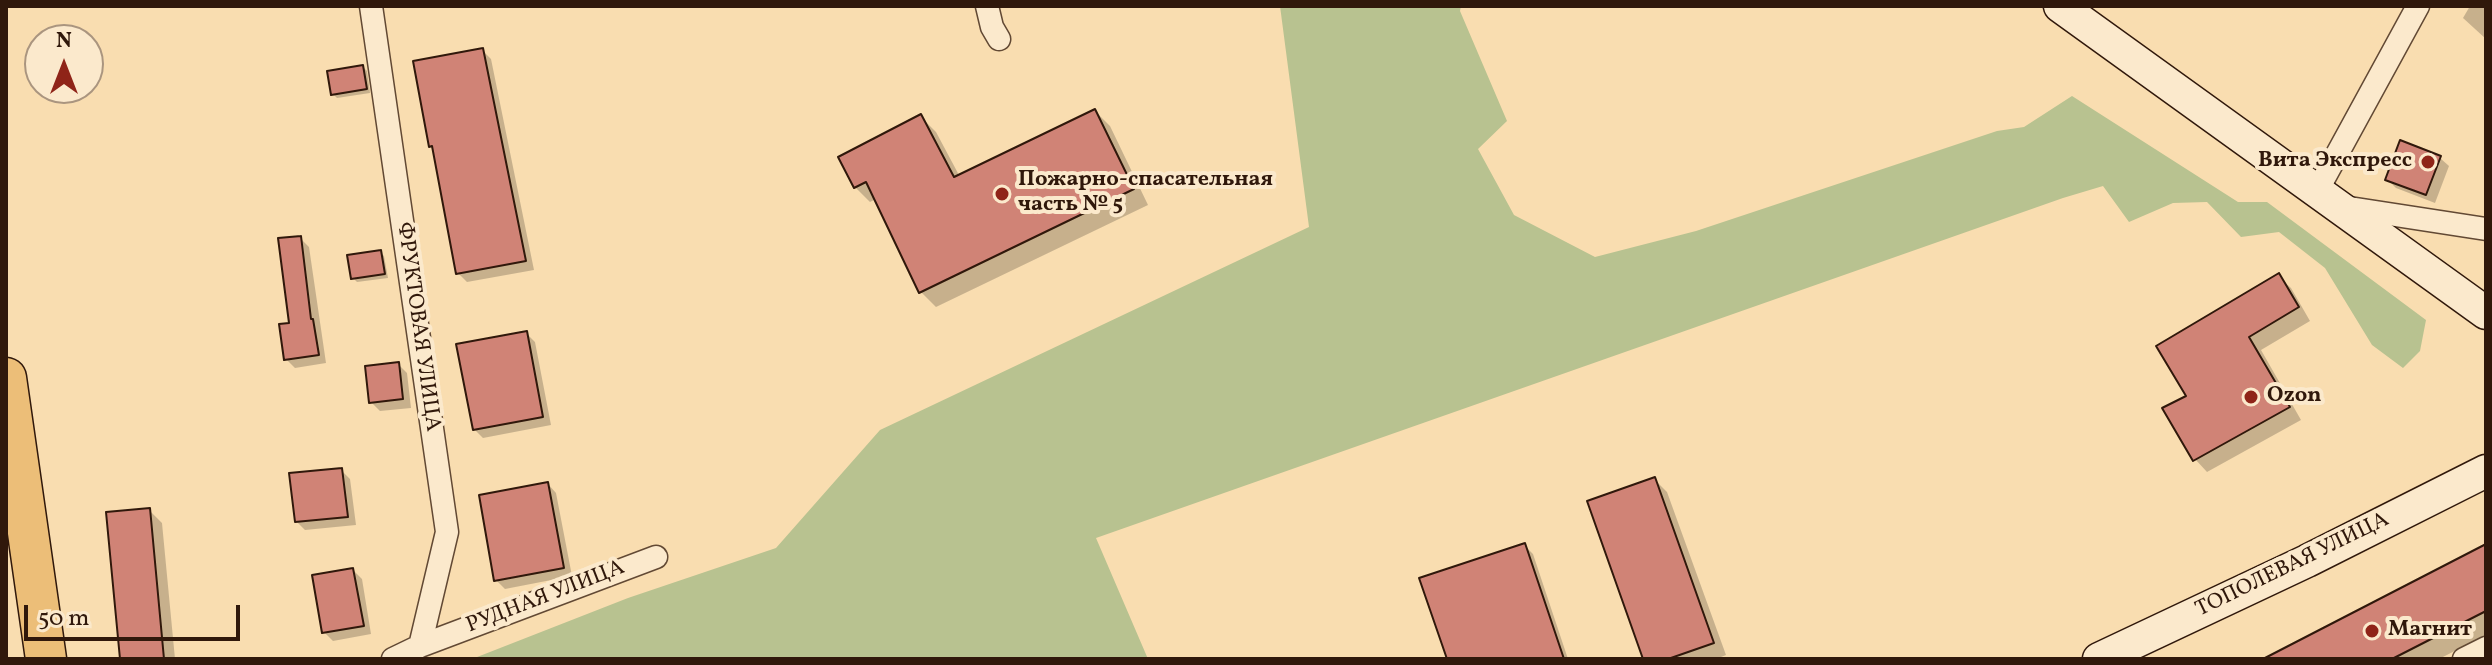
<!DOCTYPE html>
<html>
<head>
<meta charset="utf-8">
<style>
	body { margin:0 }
	#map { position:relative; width:2492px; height:665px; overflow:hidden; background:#f9ddb0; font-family:Vollkorn,serif }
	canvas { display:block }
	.frame { position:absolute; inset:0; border:8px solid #30180b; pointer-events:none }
	.north { position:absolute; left:24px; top:24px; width:80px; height:80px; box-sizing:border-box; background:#fbe9cc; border:2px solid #aa957f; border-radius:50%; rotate:0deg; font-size:22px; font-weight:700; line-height:32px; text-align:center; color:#30180b }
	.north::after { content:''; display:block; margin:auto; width:28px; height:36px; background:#8f2418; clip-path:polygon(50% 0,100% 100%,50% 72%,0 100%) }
	.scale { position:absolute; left:24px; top:605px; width:216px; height:36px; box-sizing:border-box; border:4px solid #30180b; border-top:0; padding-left:10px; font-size:24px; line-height:28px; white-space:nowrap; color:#30180b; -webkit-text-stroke:6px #fbe9cc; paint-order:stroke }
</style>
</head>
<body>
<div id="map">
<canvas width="2492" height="665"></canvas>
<div class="frame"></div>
<div class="north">N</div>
<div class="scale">50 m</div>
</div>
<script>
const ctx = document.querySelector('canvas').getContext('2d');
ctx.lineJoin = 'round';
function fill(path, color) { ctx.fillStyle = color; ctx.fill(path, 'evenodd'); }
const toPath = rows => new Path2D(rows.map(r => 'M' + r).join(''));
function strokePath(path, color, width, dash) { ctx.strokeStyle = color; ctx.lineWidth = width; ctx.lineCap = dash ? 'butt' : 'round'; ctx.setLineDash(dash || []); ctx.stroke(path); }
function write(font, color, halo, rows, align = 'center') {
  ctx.font = font + ' Vollkorn,serif'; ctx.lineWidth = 8; ctx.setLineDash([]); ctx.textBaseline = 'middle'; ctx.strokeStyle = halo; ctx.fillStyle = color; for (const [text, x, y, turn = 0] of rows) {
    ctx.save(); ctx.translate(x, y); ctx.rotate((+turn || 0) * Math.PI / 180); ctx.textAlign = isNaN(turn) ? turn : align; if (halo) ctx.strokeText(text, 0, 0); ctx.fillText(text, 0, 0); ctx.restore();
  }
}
fill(toPath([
	[1280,6,1461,6,1460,11,1507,121,1478,149,1514,215,1595,257,1696,231,1997,131,2024,127,2072,96,2238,202,2267,202,2426,320,2420,351,2403,368,2372,345,2325,268,2279,232,2241,237,2207,202,2173,203,2129,222,2103,186,2063,198,1096,538,1148,659,472,659,628,598,776,548,880,430,1309,227]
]), '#b8c290');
fill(toPath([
	[2470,6,2486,6,2486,39,2463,18],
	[482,50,491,59,534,270,467,282,458,273,435,150,431,146],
	[363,67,367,71,370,93,337,98,333,94],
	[1095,111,1110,126,1148,205,936,307,921,292,876,199,870,202,855,187,921,117,936,132,960,177],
	[2440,158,2449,166,2435,203,2396,188,2387,179],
	[300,238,309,247,326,363,295,368,286,359],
	[380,252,384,256,388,278,357,282,353,278],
	[2278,276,2291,288,2310,321,2261,350,2301,420,2207,472,2195,459,2189,396],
	[526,333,535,342,551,425,483,438,474,429],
	[398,364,407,373,411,408,380,411,371,402],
	[341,470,350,479,356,525,305,530,296,521],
	[1654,479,1667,492,1726,655,1716,659,1645,659],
	[548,484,556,493,572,576,505,589,496,580],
	[149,510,162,523,175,659,122,659],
	[1524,545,1533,554,1568,659,1449,659],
	[2486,547,2486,635,2439,659,2268,659],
	[353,570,362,579,371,634,333,641,324,632]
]), '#0003');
const building = toPath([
	[483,48,526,261,456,274,432,146,429,147,413,61,483,48],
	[363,65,367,89,331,95,327,71,363,65],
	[1095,109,1134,189,919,293,866,182,854,188,838,157,921,114,954,177,1095,109],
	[2400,140,2441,156,2426,195,2385,180,2400,140],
	[301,236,311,319,313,319,319,355,284,360,279,324,289,323,278,238,301,236],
	[381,250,385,274,351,279,347,255,381,250],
	[2279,273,2299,307,2249,337,2290,407,2193,461,2162,408,2186,396,2156,346,2279,273],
	[527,331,543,417,473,430,456,344,527,331],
	[399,362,403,399,369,403,365,366,399,362],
	[342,468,348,517,295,522,289,473,342,468],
	[1655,477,1714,643,1668,659,1643,659,1587,501,1655,477],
	[548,482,564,568,494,581,479,495,548,482],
	[150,508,164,659,120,659,106,512,150,508],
	[1525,543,1564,659,1447,659,1419,578,1525,543],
	[2486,544,2486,611,2392,659,2263,659,2486,544],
	[353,568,364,626,322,633,312,575,353,568]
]);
fill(building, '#d08376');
strokePath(building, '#30180b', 2);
const street = toPath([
	[371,6,447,532,420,646],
	[987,6,992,27,999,39],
	[2317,191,2418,6],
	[2343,207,2486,229],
	[393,659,420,646,656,557],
	[2464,659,2486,648]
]);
const secondary = toPath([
	[2060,6,2486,313],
	[2099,659,2307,561,2486,471]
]);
const highway = toPath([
	[6,378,46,659]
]);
strokePath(street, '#624934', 25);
strokePath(secondary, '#30180b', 35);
strokePath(highway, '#30180b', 43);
strokePath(street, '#fbe9cc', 22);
strokePath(secondary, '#fbe9cc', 32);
strokePath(highway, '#ecbe78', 40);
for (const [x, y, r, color] of [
	[2428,162,8,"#8f2418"],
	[1002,194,8,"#8f2418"],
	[2251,397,8,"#8f2418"],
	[2372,631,8,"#8f2418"]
]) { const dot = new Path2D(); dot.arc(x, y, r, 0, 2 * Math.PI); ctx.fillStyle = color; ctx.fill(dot); strokePath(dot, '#fbe9cc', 3); }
write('bold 22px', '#30180b', '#fbe9cc', [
	["Вита Экспресс",2412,162,"right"],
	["Пожарно-спасательная",1018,181],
	["часть № 5",1018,206],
	["Ozon",2267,397],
	["Магнит",2388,631]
], 'left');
write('22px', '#30180b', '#fbe9cc', [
	["ФРУКТОВАЯ УЛИЦА",417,327,82],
	["ТОПОЛЕВАЯ УЛИЦА",2293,566,-26],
	["РУДНАЯ УЛИЦА",546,598,-21]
]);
</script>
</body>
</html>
